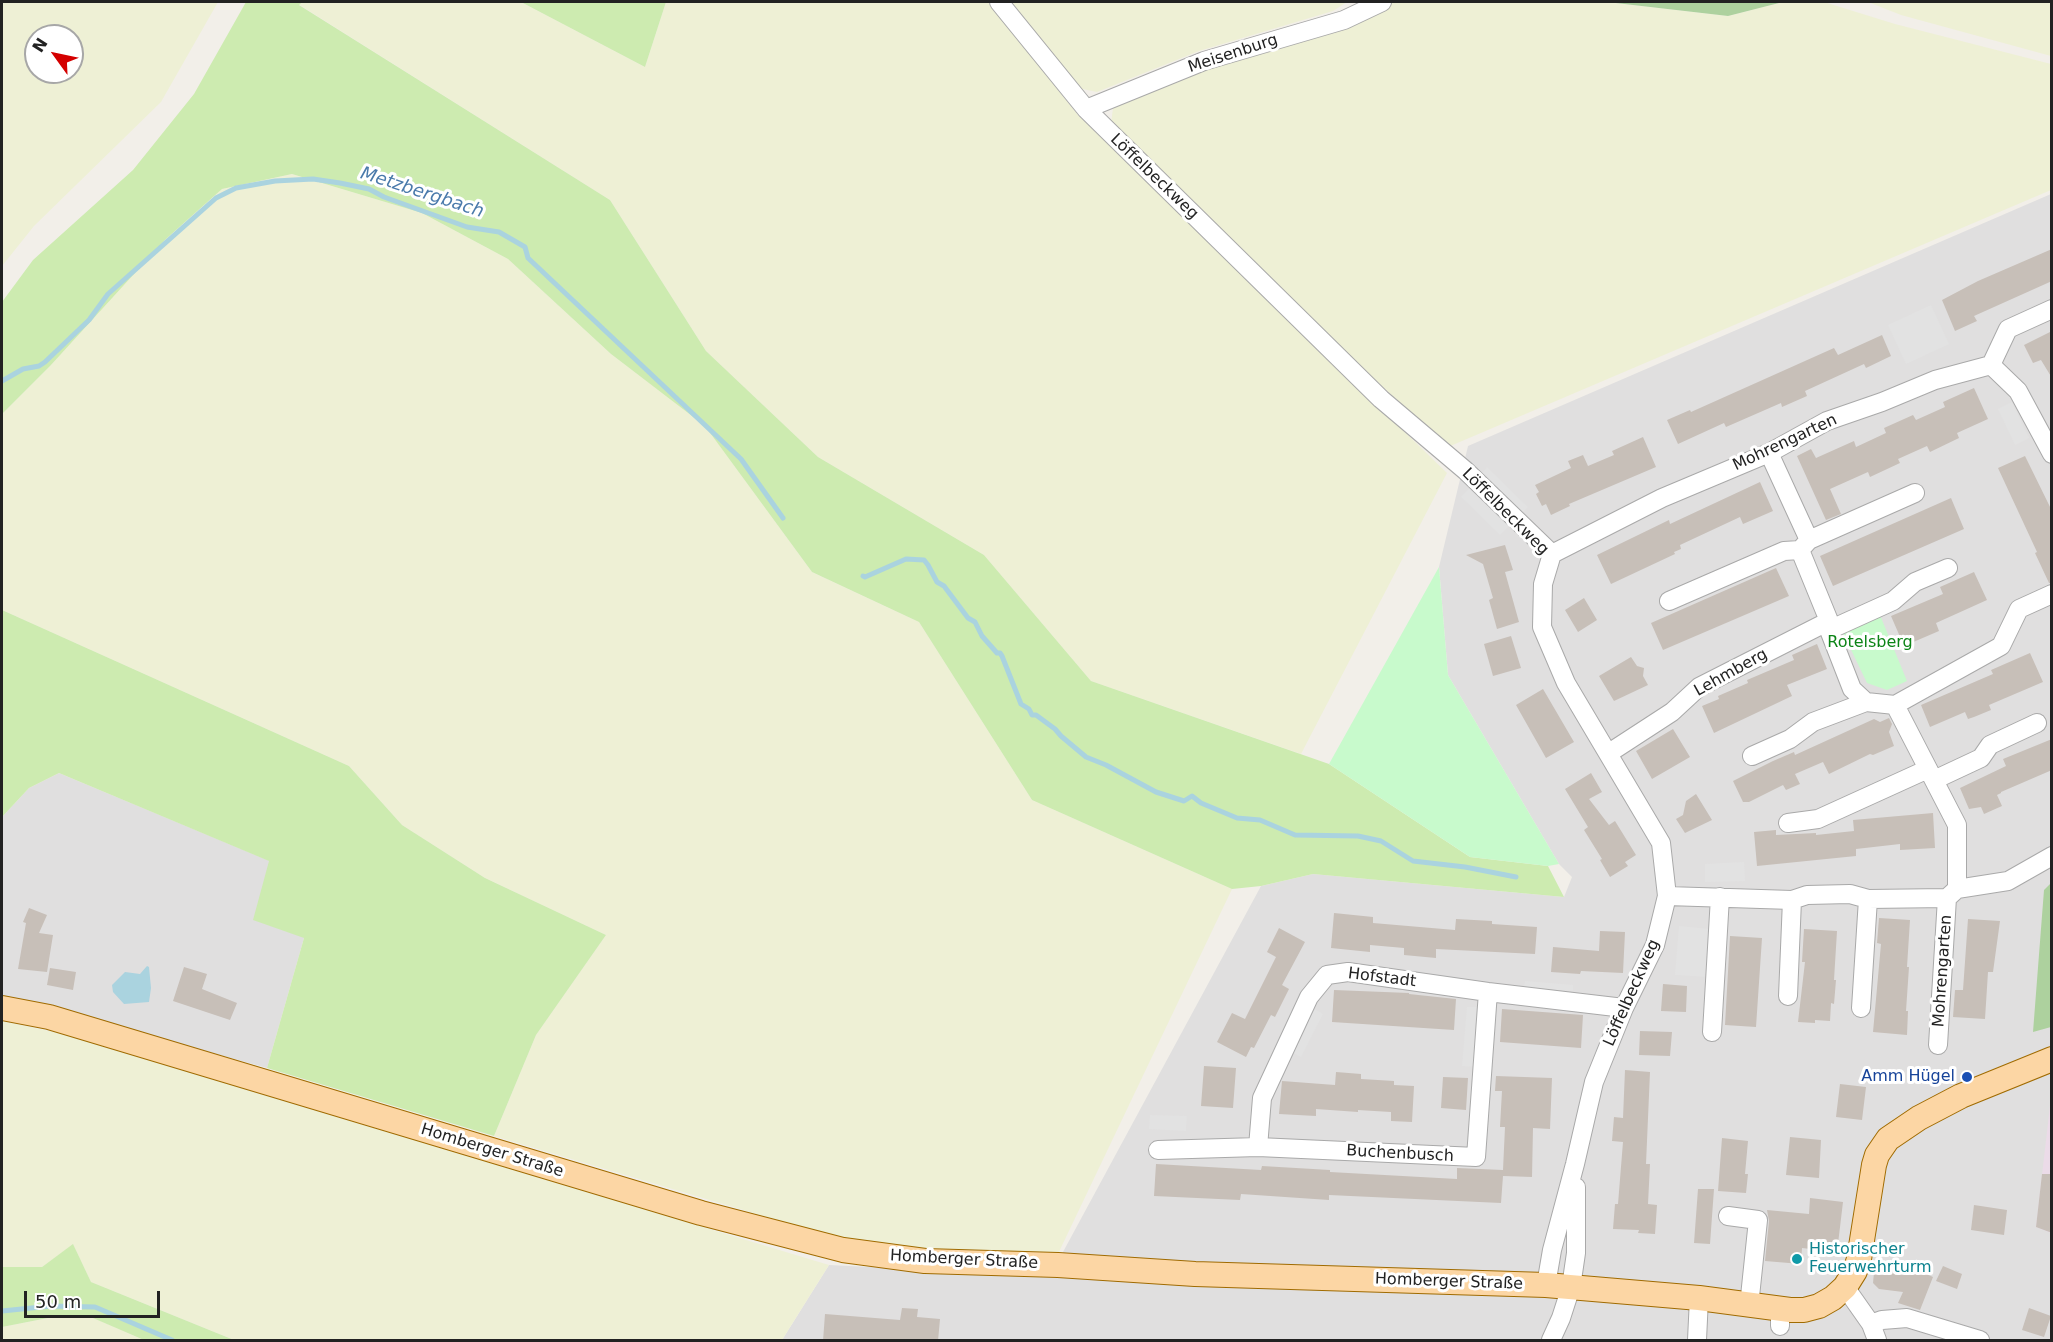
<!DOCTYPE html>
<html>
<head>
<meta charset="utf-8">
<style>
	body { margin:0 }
	#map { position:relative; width:2053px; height:1342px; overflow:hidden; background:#f2efe9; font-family:"DejaVu Sans",sans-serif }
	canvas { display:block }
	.frame { position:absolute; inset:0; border:3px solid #222; pointer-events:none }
	.north { position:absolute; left:24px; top:24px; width:60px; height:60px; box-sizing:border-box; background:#fff; border:2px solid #a7a7a7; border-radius:50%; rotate:303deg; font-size:16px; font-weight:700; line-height:24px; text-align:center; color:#222 }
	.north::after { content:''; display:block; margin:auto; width:21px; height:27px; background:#d40000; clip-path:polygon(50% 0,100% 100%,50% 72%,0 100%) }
	.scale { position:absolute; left:24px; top:1291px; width:136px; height:27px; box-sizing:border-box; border:3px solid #222; border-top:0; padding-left:8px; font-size:18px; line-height:21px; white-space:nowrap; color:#222; -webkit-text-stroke:4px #fff; paint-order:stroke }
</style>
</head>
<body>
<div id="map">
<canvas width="2053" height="1342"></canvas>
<div class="frame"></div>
<div class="north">N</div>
<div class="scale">50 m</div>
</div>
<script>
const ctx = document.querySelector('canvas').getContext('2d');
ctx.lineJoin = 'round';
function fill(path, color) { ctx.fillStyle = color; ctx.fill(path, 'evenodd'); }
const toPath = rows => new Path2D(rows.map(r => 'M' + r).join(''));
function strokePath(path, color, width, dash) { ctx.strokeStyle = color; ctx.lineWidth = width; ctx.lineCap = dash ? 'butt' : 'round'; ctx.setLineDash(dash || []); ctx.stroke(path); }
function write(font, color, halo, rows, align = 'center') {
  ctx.font = font + ' "DejaVu Sans",sans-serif'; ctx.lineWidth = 6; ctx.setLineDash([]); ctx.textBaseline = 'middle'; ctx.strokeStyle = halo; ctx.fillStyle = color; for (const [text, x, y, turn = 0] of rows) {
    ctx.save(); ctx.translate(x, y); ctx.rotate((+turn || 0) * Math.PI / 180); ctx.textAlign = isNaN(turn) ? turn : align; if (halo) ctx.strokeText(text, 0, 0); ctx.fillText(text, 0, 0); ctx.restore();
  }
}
fill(toPath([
	[2051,194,2051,1340,782,1340,829,1265,1050,1276,1261,886,1313,874,1564,897,1572,877,1559,864,1448,675,1439,567,1468,446],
	[59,773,270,861,304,938,267,1068,64,1012,2,1001,2,817,29,788]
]), '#e0dfdf');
fill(toPath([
	[2050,1106,2051,1106,2051,1233,2036,1227]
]), '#ebdbe8');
fill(toPath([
	[2,2,218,2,161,102,34,226,2,266],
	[36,36,72,36,72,72,36,72],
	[302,2,521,2,645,67,666,2,988,2,1078,115,1447,473,1301,754,1091,681,984,555,818,457,706,351,610,200,298,4],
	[1011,2,1347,2,1333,11,1199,51,1097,92,1078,88],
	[1389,2,1607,2,1728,16,1783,2,1824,2,1895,24,2051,64,2051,190,1448,447,1360,366,1111,124,1113,108,1213,64],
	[1868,2,2051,2,2051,56,1901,15],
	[292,174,422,213,508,259,611,354,705,426,812,572,919,622,1032,800,1232,889,1057,1256,922,1251,841,1239,494,1136,536,1035,606,935,485,878,402,825,349,766,2,610,2,414,51,365,166,239,222,189],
	[2,1021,59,1033,829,1265,782,1340,234,1340,91,1282,73,1245,42,1267,2,1267],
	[48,1318,94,1318,144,1340,2,1340,2,1327]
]), '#eef0d5');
fill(toPath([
	[246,2,302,2,299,5,610,200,706,351,818,457,984,555,1091,681,1329,764,1470,857,1548,866,1564,897,1313,874,1261,886,1232,889,1032,800,919,622,812,572,705,426,611,354,508,259,422,213,292,174,222,189,166,239,51,365,2,414,2,302,33,260,133,170,194,94],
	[521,2,666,2,645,67],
	[2,610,349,766,402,825,485,878,606,935,536,1035,494,1136,267,1068,304,938,253,920,269,861,59,773,29,788,2,817],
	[73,1244,91,1282,234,1340,144,1340,93,1318,48,1318,2,1327,2,1267,42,1267]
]), '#cdebb0');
fill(toPath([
	[1607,2,1783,2,1728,16],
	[2051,883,2051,1027,2033,1032,2044,890]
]), '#add19e');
fill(toPath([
	[1439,567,1448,675,1559,864,1548,866,1470,857,1329,764],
	[1880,615,1907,681,1887,690,1867,683,1843,633]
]), '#c8facc');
fill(toPath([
	[1931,305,1949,344,1906,364,1888,325],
	[2012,402,2029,438,2015,445,1998,409],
	[1487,467,1528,507,1518,517,1478,477],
	[1470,487,1509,526,1500,535,1461,497],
	[1744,862,1745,881,1705,882,1705,864],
	[1679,926,1709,929,1705,977,1675,975],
	[1525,981,1573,985,1573,991,1524,988],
	[1311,1007,1323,1014,1301,1057,1288,1050],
	[1467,1007,1480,1007,1476,1067,1462,1066],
	[1150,1115,1187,1116,1186,1131,1149,1129]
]), '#e2e2e2');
fill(toPath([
	[147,966,149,967,151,988,149,1002,124,1004,113,992,112,985,125,972,140,974]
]), '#aad3df');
strokePath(toPath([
	[2,381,23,369,39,366,45,362,89,320,108,294,216,198,236,188,275,181,313,179,340,183,369,189,384,197,467,227,499,232,525,247,528,258,741,459,783,518],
	[863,576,865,577,906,559,924,560,928,565,937,582,944,586,968,618,975,622,982,636,997,653,1000,653,1002,656,1021,704,1029,709,1032,715,1036,715,1055,729,1061,736,1086,757,1106,765,1156,792,1184,801,1192,796,1201,803,1237,818,1260,820,1295,835,1358,836,1381,841,1413,861,1465,867,1516,877],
	[2,1311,51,1306,95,1307,172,1340]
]), '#aad3df', 5);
fill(toPath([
	[2052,249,2052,281,1974,316,1977,321,1955,331,1942,300,1978,281],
	[2052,331,2052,378,2041,360,2033,363,2024,345],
	[1882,335,1891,356,1866,368,1864,364,1805,391,1807,396,1782,407,1781,403,1726,427,1724,423,1678,444,1667,420,1690,410,1691,412,1834,348,1838,355],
	[1974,388,1988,419,1957,433,1959,438,1930,452,1927,446,1898,459,1900,463,1870,477,1868,472,1830,489,1841,514,1826,520,1797,456,1811,449,1816,458,1854,441,1856,447,1886,433,1884,428,1913,415,1916,420,1945,407,1943,402],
	[1643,437,1656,467,1569,504,1570,506,1551,515,1546,504,1542,506,1536,494,1539,492,1535,485,1571,468,1568,461,1583,455,1588,466,1614,455,1612,451],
	[2025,456,2052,511,2052,583,2049,583,2035,553,2037,552,1998,468],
	[1760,482,1773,511,1743,524,1740,517,1680,545,1681,549,1674,552,1675,554,1611,584,1597,555,1669,520,1670,524],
	[1951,498,1964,529,1833,586,1820,556],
	[1505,545,1513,570,1505,572,1519,622,1497,629,1489,600,1493,598,1483,564,1466,555],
	[1776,568,1789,596,1663,650,1651,623],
	[1974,572,1987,600,1936,623,1939,631,1904,646,1891,616,1943,594,1940,587],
	[1584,598,1597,620,1578,632,1565,610],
	[1511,636,1521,668,1493,676,1484,644],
	[1817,644,1827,669,1787,685,1792,696,1714,733,1702,706,1719,699,1718,696,1748,683,1747,680,1794,660,1792,655],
	[2030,653,2043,682,1989,705,1991,710,1974,717,1968,719,1965,712,1930,727,1921,705,1993,674,1991,670],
	[1631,657,1637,666,1644,668,1643,676,1648,685,1614,701,1599,676],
	[1543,689,1574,742,1546,758,1516,705],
	[1889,718,1892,724,1889,732,1894,746,1873,755,1870,754,1829,774,1823,762,1795,774,1800,784,1786,790,1783,785,1749,802,1743,802,1733,781,1773,761,1794,752,1795,755,1874,719,1880,722],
	[1673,729,1690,757,1652,779,1636,751],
	[2052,739,2052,770,2001,792,2001,793,1997,795,2002,806,1984,814,1981,807,1969,809,1960,788,2006,766,2003,759],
	[1591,773,1602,792,1589,799,1609,825,1615,821,1636,855,1625,862,1628,866,1610,877,1600,860,1602,859,1584,830,1588,827,1565,789],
	[1696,794,1712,820,1685,833,1676,819,1683,815,1686,801],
	[1933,813,1935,848,1900,850,1900,844,1856,849,1856,856,1757,866,1754,832,1776,830,1776,835,1816,833,1816,835,1854,831,1853,820],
	[29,908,47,915,39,933,53,935,47,972,18,969,26,923,23,922],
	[1334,913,1373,917,1373,923,1455,930,1456,919,1492,921,1492,924,1537,927,1535,954,1436,949,1436,958,1404,955,1404,948,1370,945,1370,952,1331,948],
	[1879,918,1910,920,1907,967,1909,967,1906,1011,1908,1011,1907,1035,1873,1032,1881,944,1877,943],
	[1968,919,2000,921,1993,972,1988,972,1985,1019,1953,1017,1955,990,1963,990],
	[1279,928,1305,942,1282,985,1289,989,1275,1017,1271,1015,1254,1048,1251,1047,1246,1057,1217,1042,1232,1013,1245,1019,1276,957,1267,952],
	[1804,929,1837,931,1834,980,1836,980,1834,1004,1831,1003,1830,1021,1815,1020,1815,1023,1798,1022,1805,962,1802,962],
	[1600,931,1625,932,1623,973,1581,971,1580,974,1551,972,1553,947,1599,951],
	[1730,936,1762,938,1756,1027,1725,1025],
	[184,967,207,974,202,989,237,1003,230,1020,173,1001],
	[50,968,76,972,73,990,47,985],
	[1663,984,1687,986,1686,1012,1661,1011],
	[1334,990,1409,993,1409,994,1456,999,1454,1030,1332,1022],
	[1502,1009,1583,1015,1581,1048,1500,1042],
	[1640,1031,1672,1032,1670,1056,1639,1055],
	[1204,1066,1236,1068,1233,1108,1201,1106],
	[1625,1070,1650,1072,1646,1164,1650,1164,1648,1204,1657,1205,1655,1234,1638,1233,1639,1230,1613,1229,1615,1204,1618,1204,1623,1142,1612,1141,1614,1117,1623,1118],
	[1336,1072,1361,1074,1361,1079,1394,1081,1394,1085,1414,1086,1412,1122,1391,1121,1391,1112,1358,1110,1358,1112,1316,1109,1316,1116,1279,1114,1282,1081,1335,1085],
	[1496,1076,1552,1078,1550,1129,1533,1128,1532,1177,1503,1176,1501,1203,1329,1195,1329,1200,1241,1194,1240,1200,1154,1196,1156,1164,1261,1170,1262,1166,1330,1170,1330,1172,1457,1179,1457,1168,1503,1170,1505,1127,1500,1127,1502,1091,1495,1091],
	[1443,1077,1468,1078,1466,1110,1441,1108],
	[1840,1084,1866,1087,1862,1120,1836,1117],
	[1790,1137,1821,1140,1819,1178,1786,1175],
	[1722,1138,1748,1141,1745,1174,1748,1174,1746,1193,1718,1191],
	[2042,1174,2052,1174,2052,1233,2036,1227],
	[1698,1189,1714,1189,1710,1244,1694,1243],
	[1810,1198,1843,1202,1837,1252,1802,1248,1801,1264,1765,1261,1769,1221,1767,1210,1809,1214],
	[1974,1205,2007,1210,2004,1235,1971,1230],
	[1875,1262,1913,1268,1933,1277,1920,1310,1898,1303,1903,1292,1879,1289,1873,1283],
	[1943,1266,1962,1274,1957,1289,1936,1281],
	[902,1308,918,1309,917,1317,940,1319,938,1341,823,1341,825,1314,900,1320],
	[2029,1308,2051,1316,2044,1337,2022,1330]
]), '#c7bfb8');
const minor = toPath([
	[999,2,1086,109,1381,399,1466,471,1552,554,1543,584,1542,627,1566,683,1661,843,1667,896,1655,945,1624,1008,1594,1082,1575,1164,1552,1250,1546,1285],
	[1086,109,1204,61,1344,20,1382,2],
	[1991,365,2008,329,2052,309],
	[1769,453,1809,540,1800,550,1829,621,1829,630,1852,689,1866,702,1895,705,1957,825,1957,889],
	[1809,540,1915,493],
	[1552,554,1662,498,1769,453,1827,421,1882,402,1935,380,1991,365,2018,391,2052,454],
	[1669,601,1784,551,1800,550],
	[1829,630,1893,601,1915,582,1948,568],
	[1895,705,2001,646,2019,609,2052,594],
	[1609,753,1672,712,1699,687,1829,621],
	[1752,756,1790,739,1813,722,1866,702],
	[1934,780,1981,758,1990,745,2037,723],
	[1788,823,1818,819,1928,769],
	[1667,896,1792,900,1807,895,1850,894,1868,899,1947,898,1957,889,2008,881,2052,856],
	[1788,996,1792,900],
	[1861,1008,1868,899],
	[1712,1032,1720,897],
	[1938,1045,1947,898],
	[1258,1147,1262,1098,1309,997,1327,975,1348,972,1488,992,1624,1008],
	[1158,1150,1258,1147,1476,1157,1488,992],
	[1728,1216,1758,1220,1749,1306],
	[1845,1287,1871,1324,1877,1340],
	[1871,1324,1882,1320,1907,1318,1980,1340],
	[1780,1326,1780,1310],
	[1551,1340,1561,1318,1571,1287,1576,1253,1576,1187],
	[1697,1340,1699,1298]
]);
const major = toPath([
	[2,1008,49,1017,701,1213,843,1250,925,1261,1058,1265,1195,1274,1546,1285,1699,1298,1790,1310,1804,1310,1819,1306,1833,1298,1845,1287,1855,1271,1859,1259,1874,1165,1877,1155,1888,1139,1919,1118,1961,1096,2052,1059]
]);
strokePath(minor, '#a9a9a9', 20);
strokePath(major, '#a06b00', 26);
strokePath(minor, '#fff', 18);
strokePath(major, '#fcd6a4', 24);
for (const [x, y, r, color] of [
	[1967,1077,6,"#1a4fb4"],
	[1797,1259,6,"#0f9aa8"]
]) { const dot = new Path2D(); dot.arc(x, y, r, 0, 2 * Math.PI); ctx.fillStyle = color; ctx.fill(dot); strokePath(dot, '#fff', 2); }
write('16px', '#222', '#fff', [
	["Meisenburg",1233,54,-18],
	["Löffelbeckweg",1154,177,44],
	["Mohrengarten",1785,443,-25],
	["Löffelbeckweg",1505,512,45],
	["Lehmberg",1731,673,-29],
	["Mohrengarten",1943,971,-86],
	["Hofstadt",1382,978,7],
	["Löffelbeckweg",1632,993,-66],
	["Homberger Straße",492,1151,17],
	["Buchenbusch",1400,1154,3],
	["Homberger Straße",964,1260,3],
	["Homberger Straße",1449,1282,2]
]);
write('16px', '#0c8416', '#fff', [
	["Rotelsberg",1870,643]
]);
write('16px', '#164399', '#fff', [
	["Amm Hügel",1955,1077]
], 'right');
write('16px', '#0d838f', '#fff', [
	["Historischer",1809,1250],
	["Feuerwehrturm",1809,1268]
], 'left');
write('italic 18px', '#4a7aab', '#fff', [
	["Metzbergbach",422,193,18]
]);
</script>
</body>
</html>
